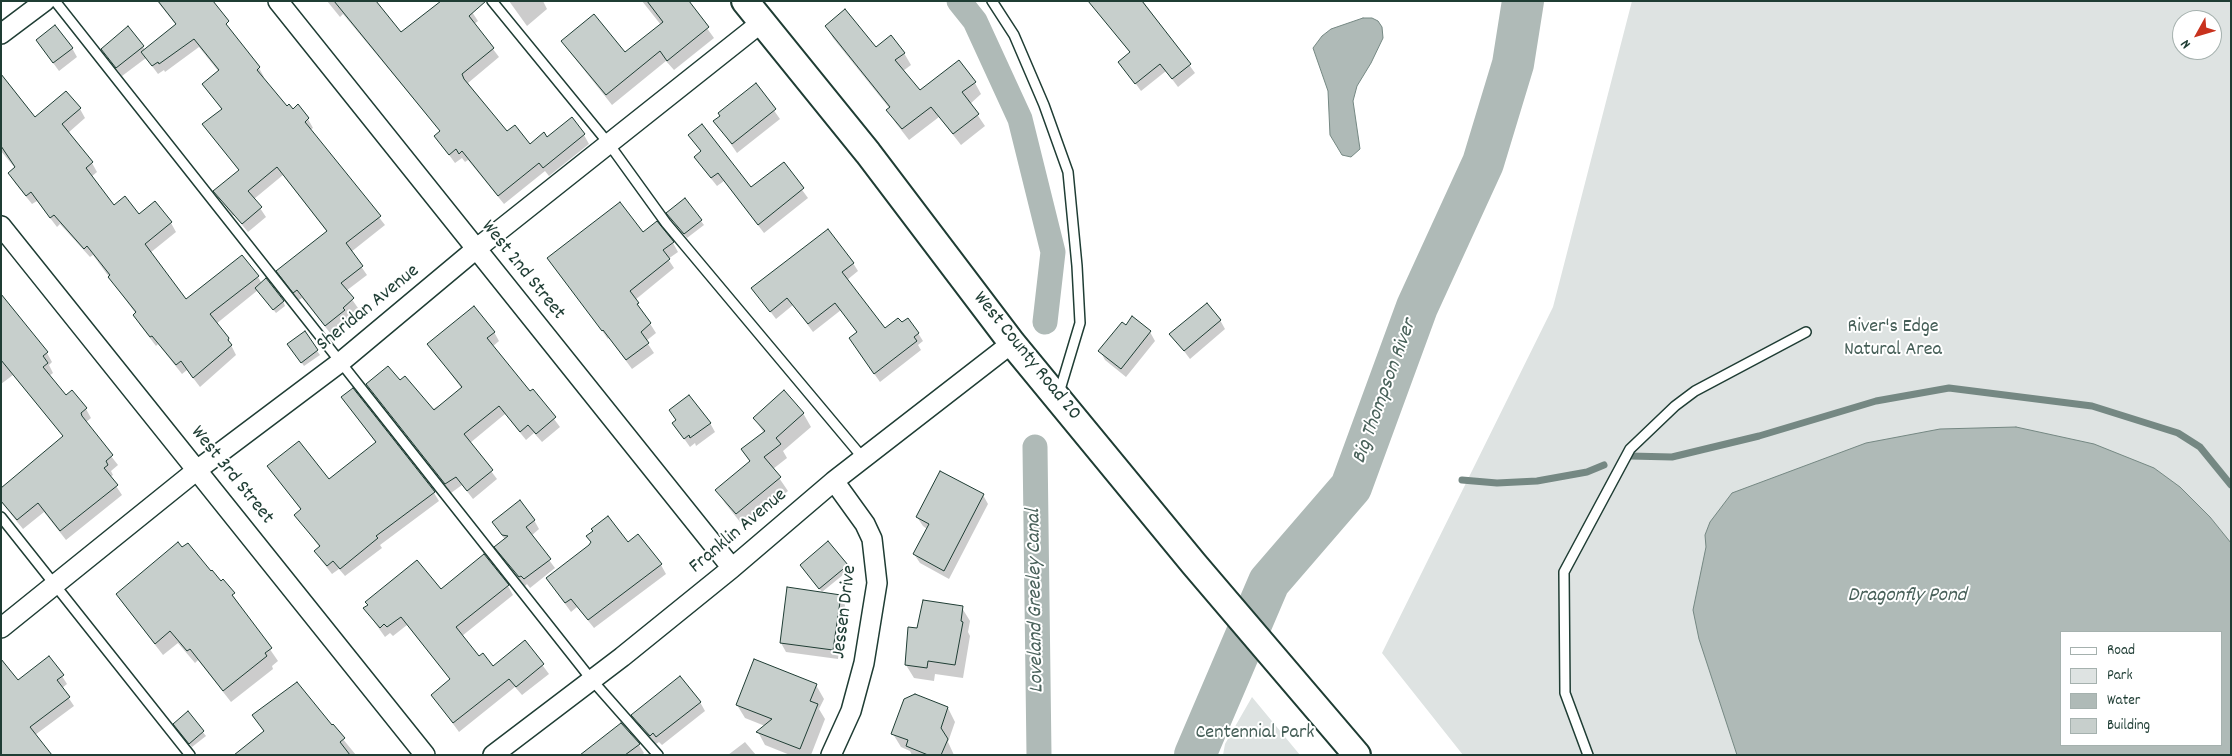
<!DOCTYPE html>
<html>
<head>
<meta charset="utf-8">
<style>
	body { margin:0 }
	#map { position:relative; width:2232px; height:756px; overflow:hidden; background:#fff; font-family:Dekko,sans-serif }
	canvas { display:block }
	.frame { position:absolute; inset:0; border:2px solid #1f3d34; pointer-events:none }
	.legend { position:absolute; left:2060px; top:631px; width:162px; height:115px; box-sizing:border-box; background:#fff; border:1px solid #a5b1ae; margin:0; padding:6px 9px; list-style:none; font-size:15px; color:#1f3d34 }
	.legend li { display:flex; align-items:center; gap:10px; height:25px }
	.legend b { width:25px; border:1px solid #a5b1ae }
	.north { position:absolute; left:2172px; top:10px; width:50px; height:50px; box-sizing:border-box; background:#fff; border:1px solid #a5b1ae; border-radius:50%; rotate:231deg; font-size:14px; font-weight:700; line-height:20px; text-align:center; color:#1f3d34 }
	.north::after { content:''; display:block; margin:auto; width:18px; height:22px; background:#c8321e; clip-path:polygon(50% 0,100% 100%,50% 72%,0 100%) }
</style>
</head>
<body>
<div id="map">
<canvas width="2232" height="756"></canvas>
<div class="frame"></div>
<ul class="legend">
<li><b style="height:6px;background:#fff"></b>Road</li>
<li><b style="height:14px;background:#dee3e2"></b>Park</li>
<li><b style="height:14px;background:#afbab7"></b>Water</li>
<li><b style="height:14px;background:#c7cfcc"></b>Building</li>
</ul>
<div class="north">N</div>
</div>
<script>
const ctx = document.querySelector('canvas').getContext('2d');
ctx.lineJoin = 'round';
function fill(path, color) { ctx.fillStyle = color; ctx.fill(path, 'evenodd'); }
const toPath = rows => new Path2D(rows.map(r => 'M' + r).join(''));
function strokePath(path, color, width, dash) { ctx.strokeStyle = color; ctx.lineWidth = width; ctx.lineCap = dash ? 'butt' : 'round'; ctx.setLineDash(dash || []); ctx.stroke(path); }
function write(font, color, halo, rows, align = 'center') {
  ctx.font = font + ' Dekko,sans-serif'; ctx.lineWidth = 4; ctx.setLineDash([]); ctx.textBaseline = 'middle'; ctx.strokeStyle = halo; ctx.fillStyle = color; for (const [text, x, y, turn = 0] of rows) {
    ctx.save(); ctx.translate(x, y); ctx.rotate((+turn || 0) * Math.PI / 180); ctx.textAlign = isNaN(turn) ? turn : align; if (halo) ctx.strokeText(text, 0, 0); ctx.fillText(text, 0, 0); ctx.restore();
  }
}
fill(toPath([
	[1632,1,2231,1,2231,755,1463,755,1382,653,1553,307],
	[2182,20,2212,20,2212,50,2182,50],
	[2061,632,2221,632,2221,745,2061,745],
	[1252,697,1300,755,1223,755,1225,744]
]), '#dee3e2');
const water = toPath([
	[1363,18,1372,18,1378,21,1382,27,1383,38,1371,63,1357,86,1353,101,1360,149,1351,157,1342,155,1330,135,1328,91,1313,48,1322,36,1331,29,1363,18],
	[2016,427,2094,444,2154,468,2180,487,2210,517,2231,543,2231,755,1737,755,1699,639,1693,610,1706,547,1705,535,1710,522,1732,493,1866,443,1940,429,2016,427],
	[2061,632,2221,632,2221,745,2061,745,2061,632]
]);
fill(water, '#afbab7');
strokePath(water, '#758883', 1);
fill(toPath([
	[157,1,207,1,259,68,264,77,262,78,286,108,293,110,298,106,308,119,313,128,310,130,385,225,351,252,367,275,346,291,358,308,347,317,349,319,331,334,302,298,299,300,283,280,327,232,283,175,254,199,266,217,248,232,234,215,233,216,215,192,240,172,204,125,222,110,204,84,219,72,199,47,165,72,164,70,158,74,146,58,122,76,102,49,143,47,145,50,177,26],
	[327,1,377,1,376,3,401,34,472,12,478,21,474,24,499,57,468,83,506,133,530,145,547,138,584,135,589,144,549,176,545,171,504,204,468,160,465,162,462,158,455,163,435,136,441,132,343,14,340,17],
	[509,1,543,1,547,9,527,26],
	[642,1,689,3,714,38,674,70,666,61,612,105,569,51,563,41,625,54,661,25],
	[1101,1,1143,1,1195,73,1178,87,1166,71,1141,91,1120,62,1131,54,1094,7],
	[826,26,876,48,904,53,911,65,903,71,919,92,975,83,981,94,970,104,985,126,961,145,939,117,909,140,895,122,888,110,890,109,833,38],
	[37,41,72,48,77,57,59,71],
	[1,76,35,118,80,109,85,118,68,133,92,163,97,172,91,177,114,207,139,216,171,223,176,232,150,253,186,301,258,277,262,284,283,301,285,306,276,313,258,290,216,324,228,339,236,355,200,387,187,370,182,374,158,344,156,346,140,325,134,315,136,314,93,255,90,257,60,224,57,227,37,201,32,204,15,183,9,173,15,168,1,151],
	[756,85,780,119,737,153,715,121],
	[690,135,751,189,783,164,808,198,764,233,724,181,717,186,701,166,696,157,702,153],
	[685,200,704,225,687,238,670,217],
	[642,234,673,243,678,252,668,259,674,268,635,300,656,333,646,341,654,353,632,369,609,338,608,339,549,258],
	[853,263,858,271,847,280,885,329,918,333,923,341,918,345,921,350,880,382,858,351,858,333,841,310,813,332,793,305,776,319,753,289],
	[1,296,47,353,52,362,49,365,53,373,49,376,66,397,86,409,91,418,85,423,118,465,111,471,113,475,110,477,122,495,66,540,44,512,23,529,1,502,1,490,64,437,13,375,1,384],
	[1220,320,1225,329,1190,359,1171,334],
	[1126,326,1150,332,1155,341,1126,377,1105,360,1100,351],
	[494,332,499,341,492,347,530,393,533,391,560,427,542,442,534,433,526,440,505,414,470,443,497,479,473,499,462,485,451,493,367,384,399,382,431,410,447,401,462,389,429,344],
	[304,333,320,355,304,366,291,348],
	[348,406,434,493,439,501,380,545,382,548,345,576,339,569,332,574,321,560,316,551,320,548,296,515,301,510,269,467,329,481,376,443],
	[803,413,811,427,783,451,787,458,773,469,788,491,744,527,725,503,717,490,750,462,742,449,764,433,754,418],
	[673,423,710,423,715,432,696,446,695,443,690,447],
	[983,495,988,504,949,579,920,563,914,554,927,529,923,526,917,517],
	[534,520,539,529,531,536,555,568,530,588,527,584,525,586,496,547,505,540,493,522],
	[661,565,666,574,594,628,577,607,571,612,547,579],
	[847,566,849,570,822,592,804,569],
	[223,581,278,661,272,666,273,669,231,702,198,660,195,663,178,643,163,655,125,606,117,594],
	[508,586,513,595,462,636,479,658,493,667,525,642,549,674,522,695,515,687,459,732,432,695,451,680,407,625,393,636,390,633,385,637,365,609,441,591],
	[840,596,845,605,838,659,786,652,781,643],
	[962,608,970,621,968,632,970,636,963,678,935,674,934,681,914,678,906,665,918,629],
	[62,676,67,684,62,688,74,706,8,755,18,682],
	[297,683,356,755,250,755,265,732,254,716],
	[816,685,824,699,819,709,825,719,811,755,790,755,765,745,758,732,765,726,745,718,737,705],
	[700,702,705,711,662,745,659,742,656,744,633,715],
	[948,708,955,722,948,742,954,755,912,755,910,751,901,747,893,734],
	[188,713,206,736,192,747,177,728],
	[745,742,756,755,728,755],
	[639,745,644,753,642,755,582,755]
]), '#0003');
strokePath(toPath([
	[1630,456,1672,457,1759,436,1876,401,1949,388,2092,406,2178,433,2200,447,2231,485],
	[1462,480,1497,483,1537,481,1587,472,1604,465]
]), '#758883', 7);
strokePath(toPath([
	[959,1,975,21,1020,119,1053,252,1045,322],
	[1035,447,1039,755]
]), '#afbab7', 25);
strokePath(toPath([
	[1195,755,1269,582,1351,487,1417,307,1483,163,1513,64,1523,1]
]), '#afbab7', 42);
const building = toPath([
	[158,1,213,1,229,21,226,24,260,67,257,70,287,106,289,104,293,109,298,104,309,118,305,122,381,216,346,243,363,266,341,283,354,298,343,308,345,310,325,326,297,290,293,293,276,271,327,231,277,167,248,191,262,207,242,224,213,191,239,170,202,124,222,109,202,84,219,70,194,39,159,64,158,62,152,66,141,52,176,24,158,1],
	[334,1,376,1,401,32,441,1,486,1,469,16,494,48,462,74,464,79,507,131,515,125,530,144,544,132,547,137,572,117,585,134,543,168,539,163,498,196,462,151,459,154,456,149,449,155,434,136,440,131,334,1],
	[647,1,689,1,709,27,667,61,660,51,606,95,561,41,594,14,625,52,663,22,647,1],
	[1088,1,1142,1,1191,64,1172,79,1160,64,1135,84,1118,62,1130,52,1088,1],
	[845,9,876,47,891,35,905,53,895,60,920,90,959,60,976,82,962,92,979,114,953,134,931,107,902,129,886,110,890,107,825,26,845,9],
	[55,25,73,48,53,63,36,40,55,25],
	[128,26,144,46,116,68,101,49,128,26],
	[1,74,35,117,66,91,81,108,62,124,93,162,86,168,114,205,125,196,139,214,155,201,172,222,145,244,186,299,242,255,259,276,210,314,229,338,228,340,232,345,193,378,181,361,176,365,152,336,150,337,133,315,136,312,108,277,110,275,87,246,84,249,54,215,50,218,31,192,26,196,8,173,15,167,1,146,1,74],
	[756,83,776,109,732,144,713,121,720,116,718,113,756,83],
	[702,124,751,187,784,162,804,188,758,225,718,173,711,178,694,157,701,151,688,135,702,124],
	[685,198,702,220,684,234,666,213,685,198],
	[620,202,643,232,657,221,674,242,663,250,670,259,630,291,639,303,637,304,651,323,641,332,649,343,626,360,603,330,602,331,547,258,620,202],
	[828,229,854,263,842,272,885,328,898,318,902,322,908,318,919,333,914,337,917,341,874,374,849,338,857,332,835,303,808,324,787,298,770,312,751,288,828,229],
	[266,278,284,301,273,310,255,288,266,278],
	[1,294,48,352,43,356,48,363,43,367,66,395,72,390,87,408,81,413,82,416,113,455,106,461,108,465,104,468,118,485,60,531,38,503,17,520,1,501,1,488,63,436,1,360,1,294],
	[1207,303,1221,320,1184,351,1169,334,1207,303],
	[474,306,495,332,487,338,530,391,533,389,556,417,536,434,528,425,520,432,499,406,464,434,493,470,467,491,456,477,445,484,366,384,388,366,400,380,405,376,434,410,462,387,427,344,474,306],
	[1132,316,1151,331,1121,369,1098,351,1122,322,1126,325,1132,316],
	[305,331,318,350,301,363,287,344,305,331],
	[353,388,435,492,376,536,378,538,340,569,333,561,327,566,314,551,320,546,294,515,301,509,267,466,299,441,329,479,376,442,341,397,353,388],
	[784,390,804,413,776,438,781,444,764,457,781,477,736,514,715,490,750,461,741,449,765,431,753,418,784,390],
	[689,395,711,423,690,438,689,435,684,439,672,423,676,420,669,410,689,395],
	[940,471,984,494,944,571,913,554,929,524,916,517,940,471],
	[520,500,535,520,526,527,551,559,524,579,521,576,519,577,494,547,508,536,502,535,492,522,520,500],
	[608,516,628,542,638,534,662,564,588,620,571,599,565,603,546,578,589,545,591,542,586,536,593,531,591,529,608,516],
	[828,541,848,565,819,589,800,565,828,541],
	[178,542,182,547,188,543,211,571,212,570,221,581,223,579,235,593,232,595,272,648,265,653,267,656,223,691,190,649,187,651,170,631,155,644,116,594,178,542],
	[484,554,509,585,456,627,479,656,483,653,493,666,525,640,544,664,516,687,509,679,453,723,431,695,450,679,401,617,387,627,384,624,380,628,363,608,368,605,365,602,417,560,441,589,484,554],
	[787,587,841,595,833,650,780,643,787,587],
	[923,600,963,606,961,621,963,622,955,665,928,661,927,668,905,665,908,627,917,628,923,600],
	[49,656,64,675,57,680,70,697,30,727,52,755,1,755,1,659,18,680,49,656],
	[754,659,817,684,810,701,818,704,800,749,756,732,772,719,736,705,754,659],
	[680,676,701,702,656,737,653,733,650,736,631,715,680,676],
	[297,682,332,725,333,724,345,738,340,742,350,755,234,755,264,731,252,715,297,682],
	[915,694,948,707,941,728,948,739,941,755,928,755,906,746,908,740,891,734,904,699,915,694],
	[188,711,204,731,189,744,173,724,188,711],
	[621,723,640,744,625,755,580,755,621,723]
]);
fill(building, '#c7cfcc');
strokePath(building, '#1f3d34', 1);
const service = toPath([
	[55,1,591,679,658,755],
	[492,1,609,144,666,223,863,458],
	[992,1,1014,35,1044,105,1068,172,1077,266,1080,323,1059,393],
	[1,517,190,755],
	[1588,755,1565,693,1564,572,1630,449,1675,406,1695,391,1806,332]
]);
const minor = toPath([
	[278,1,732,568],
	[1,34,45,1],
	[1,226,425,755],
	[1,628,197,470,342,361,476,249,762,22],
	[493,755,622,657,732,568,834,481,1012,343],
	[831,755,851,711,864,663,877,583,872,539,865,524,834,481]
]);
const secondary = toPath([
	[745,1,868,153,1012,343,1194,564,1357,755]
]);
strokePath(service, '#1f3d34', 12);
strokePath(minor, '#1f3d34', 22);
strokePath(secondary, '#1f3d34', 30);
strokePath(service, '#fff', 9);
strokePath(minor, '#fff', 19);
strokePath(secondary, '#fff', 26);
write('20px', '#1f3d34', '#fff', [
	["West 2nd Street",522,271,51],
	["Sheridan Avenue",369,309,-39],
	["West County Road 20",1026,357,51],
	["West 3rd Street",231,476,51],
	["Franklin Avenue",739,532,-40],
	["Jessen Drive",846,612,-83]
]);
write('20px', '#455e57', '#fff', [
	["River's Edge",1893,328],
	["Natural Area",1893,351],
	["Centennial Park",1255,734]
]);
write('italic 21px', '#4a625b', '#fff', [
	["Big Thompson River",1386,392,-70],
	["Dragonfly Pond",1907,597],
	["Loveland Greeley Canal",1037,601,-91]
]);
</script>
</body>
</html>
